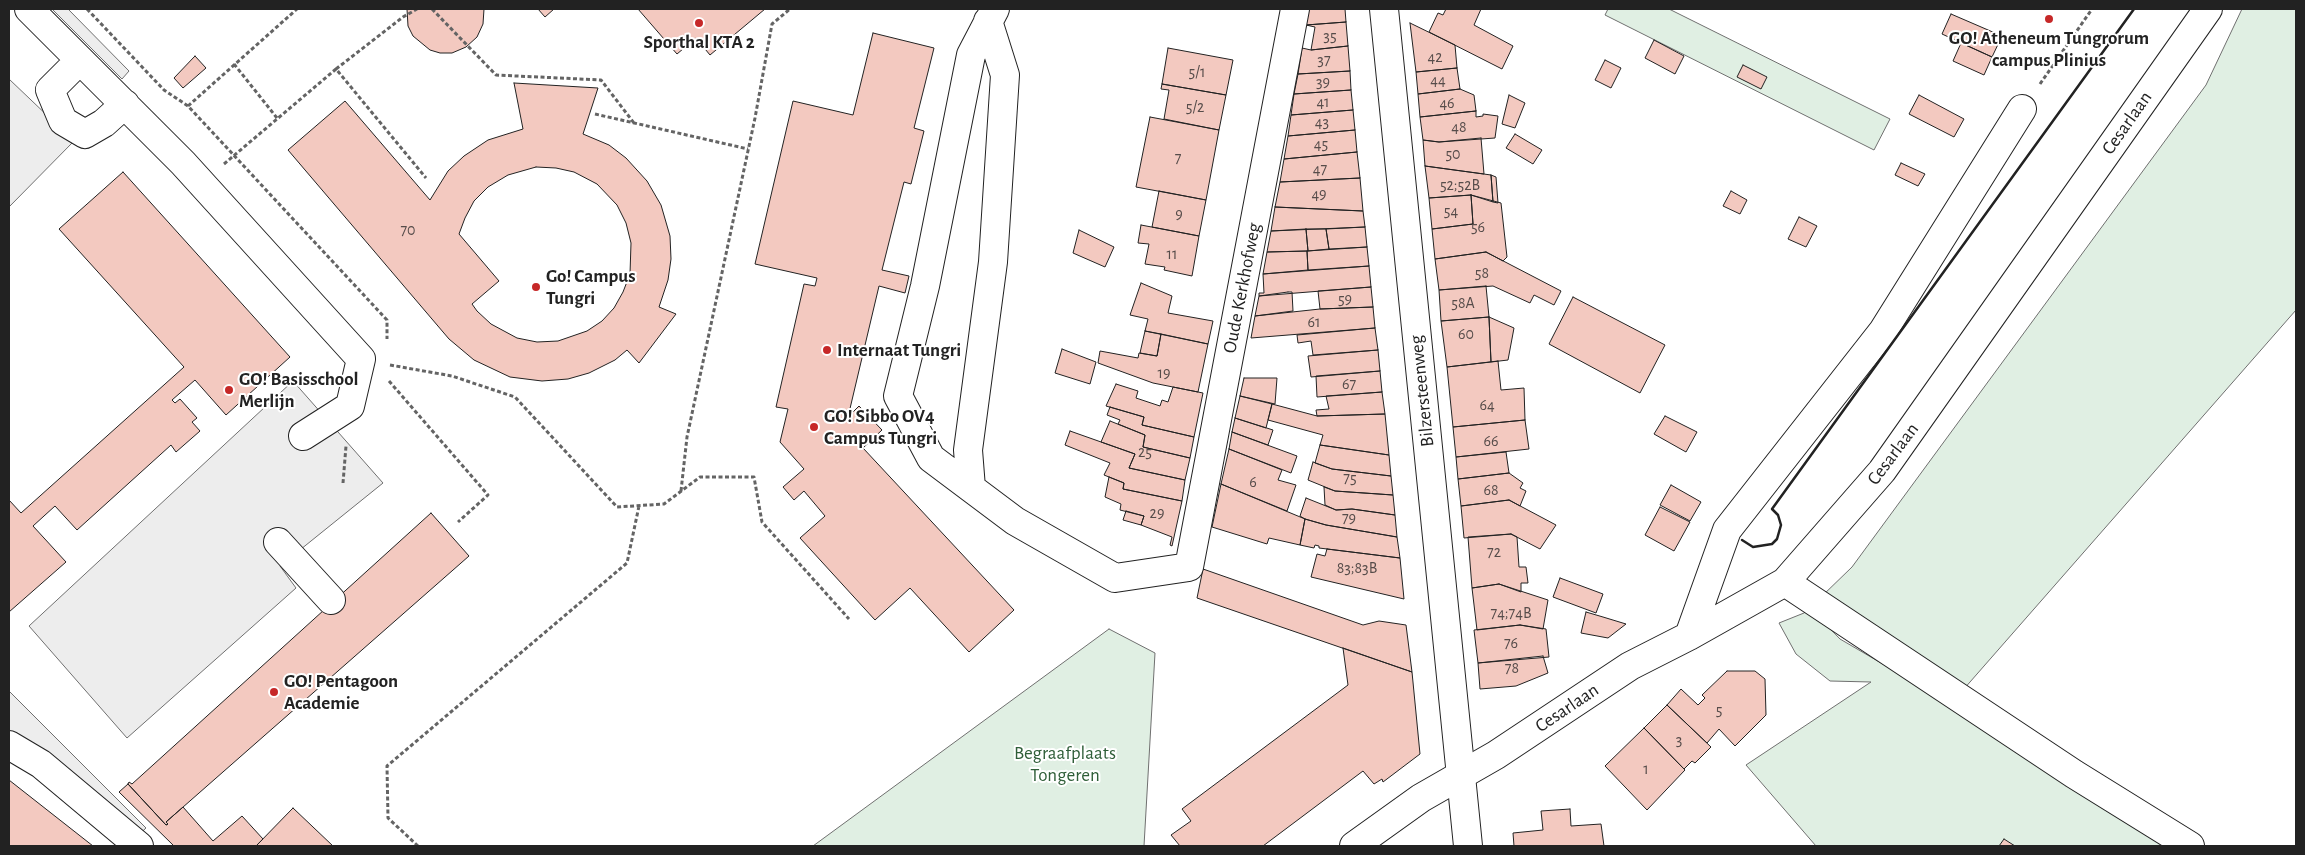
<!DOCTYPE html>
<html>
<head>
<meta charset="utf-8">
<style>
	body { margin:0 }
	#map { position:relative; width:2305px; height:855px; overflow:hidden; background:#fff; font-family:"Alegreya Sans",sans-serif }
	canvas { display:block }
	.frame { position:absolute; inset:0; border:10px solid #222; pointer-events:none }
</style>
</head>
<body>
<div id="map">
<canvas width="2305" height="855"></canvas>
<div class="frame"></div>
</div>
<script>
const ctx = document.querySelector('canvas').getContext('2d');
ctx.lineJoin = 'round';
function fill(path, color) { ctx.fillStyle = color; ctx.fill(path, 'evenodd'); }
const toPath = rows => new Path2D(rows.map(r => 'M' + r).join(''));
function strokePath(path, color, width, dash) { ctx.strokeStyle = color; ctx.lineWidth = width; ctx.lineCap = dash ? 'butt' : 'round'; ctx.setLineDash(dash || []); ctx.stroke(path); }
function write(font, color, halo, rows, align = 'center') {
  ctx.font = font + ' "Alegreya Sans",sans-serif'; ctx.lineWidth = 4; ctx.setLineDash([]); ctx.textBaseline = 'middle'; ctx.strokeStyle = halo; ctx.fillStyle = color; for (const [text, x, y, turn = 0] of rows) {
    ctx.save(); ctx.translate(x, y); ctx.rotate((+turn || 0) * Math.PI / 180); ctx.textAlign = isNaN(turn) ? turn : align; if (halo) ctx.strokeText(text, 0, 0); ctx.fillText(text, 0, 0); ctx.restore();
  }
}
const green = toPath([
	[1608,9,1669,9,1890,119,1874,150,1605,15,1608,9],
	[2242,9,2296,9,2296,310,1963,690,1820,598,1852,567,2206,85,2242,9],
	[1810,608,1840,639,1888,667,2172,846,1816,846,1746,765,1871,682,1830,681,1796,654,1779,623,1804,613,1810,608],
	[1109,629,1155,653,1144,846,813,846,1109,629]
]);
fill(green, '#e0efe3');
strokePath(green, '#6f6f6f', 1);
const parking = toPath([
	[52,9,68,9,129,71,122,79,52,9],
	[9,79,74,141,9,207,9,79],
	[293,381,383,483,280,566,296,588,127,738,29,626,293,381],
	[9,691,146,828,134,839,9,738,9,691]
]);
fill(parking, '#ededed');
strokePath(parking, '#6f6f6f', 1);
const building = toPath([
	[407,9,484,9,483,24,477,37,466,47,452,53,440,53,430,50,413,36,408,26,407,9],
	[538,9,554,9,545,17,538,9],
	[638,9,765,9,710,55,696,38,677,54,638,9],
	[1309,9,1345,9,1346,22,1306,25,1309,9],
	[1446,9,1481,9,1474,25,1513,46,1502,69,1429,32,1438,13,1443,15,1446,9],
	[1951,14,2002,36,1992,57,1942,34,1951,14],
	[1346,22,1348,46,1311,50,1315,27,1306,25,1346,22],
	[1410,23,1455,45,1457,68,1416,72,1410,23],
	[873,33,934,48,914,128,924,131,911,184,904,182,882,270,909,276,905,293,879,286,848,417,859,406,882,430,863,448,1014,610,969,652,910,588,875,620,800,538,825,516,804,491,794,500,783,487,804,469,780,442,788,409,776,407,804,284,815,286,817,278,755,264,793,101,853,115,873,33],
	[1654,40,1684,56,1675,74,1645,58,1654,40],
	[1961,43,1992,57,1984,75,1953,61,1961,43],
	[1348,46,1350,71,1298,74,1302,48,1311,50,1348,46],
	[1168,48,1233,60,1226,95,1162,84,1168,48],
	[195,56,206,68,183,88,174,78,195,56],
	[1605,60,1621,68,1611,88,1595,80,1605,60],
	[1743,65,1767,77,1761,89,1737,77,1743,65],
	[1457,68,1460,89,1418,94,1416,72,1457,68],
	[1350,71,1351,90,1294,94,1298,74,1350,71],
	[514,83,598,88,583,134,609,145,626,158,647,181,661,205,670,236,671,259,668,280,659,307,676,314,639,363,627,350,615,360,589,373,568,379,542,381,510,377,474,360,449,339,288,150,345,101,430,200,448,171,464,156,488,140,523,129,514,83],
	[536,167,556,168,574,172,597,184,617,205,626,223,631,243,630,274,623,292,614,308,602,321,587,331,558,341,537,342,517,338,491,324,477,311,472,304,499,281,459,234,465,218,474,201,488,187,508,175,536,167],
	[1162,84,1226,95,1219,130,1164,119,1169,90,1161,89,1162,84],
	[1460,89,1474,95,1476,111,1420,117,1418,94,1460,89],
	[1351,90,1353,110,1291,115,1294,94,1351,90],
	[1509,95,1525,103,1515,128,1502,124,1509,95],
	[1919,95,1964,119,1954,137,1909,114,1919,95],
	[1353,110,1355,130,1288,136,1291,115,1353,110],
	[1476,111,1476,117,1483,116,1483,114,1498,116,1495,138,1439,142,1423,140,1420,117,1476,111],
	[1150,117,1219,130,1206,200,1136,187,1150,117],
	[1355,130,1357,152,1284,159,1288,136,1355,130],
	[1515,134,1542,150,1533,164,1506,148,1515,134],
	[1481,138,1484,174,1425,166,1423,140,1439,142,1481,138],
	[1357,152,1360,178,1280,182,1284,159,1357,152],
	[1901,163,1925,174,1918,186,1895,175,1901,163],
	[1425,166,1491,175,1493,202,1471,195,1429,198,1425,166],
	[123,172,290,357,226,415,195,380,172,400,175,403,180,399,197,418,192,422,200,431,176,452,171,445,77,530,55,506,33,526,66,562,9,612,9,500,21,513,184,367,59,229,123,172],
	[1491,175,1496,177,1498,203,1493,202,1491,175],
	[1360,178,1363,211,1275,207,1280,182,1360,178],
	[1159,191,1206,200,1199,236,1152,227,1159,191],
	[1731,191,1747,200,1740,214,1723,206,1731,191],
	[1471,195,1473,224,1432,229,1429,198,1471,195],
	[1471,195,1501,203,1507,257,1503,261,1486,252,1435,259,1432,229,1473,224,1471,195],
	[1275,207,1363,211,1365,227,1271,231,1275,207],
	[1799,217,1817,226,1806,247,1788,239,1799,217],
	[1141,225,1199,236,1192,276,1164,270,1165,267,1145,264,1149,244,1138,243,1141,225],
	[1365,227,1367,247,1329,249,1326,229,1365,227],
	[1306,229,1308,251,1267,252,1271,231,1306,229],
	[1306,229,1326,229,1329,249,1308,251,1306,229],
	[1079,230,1114,247,1105,267,1073,253,1079,230],
	[1367,247,1369,266,1308,270,1307,251,1367,247],
	[1307,251,1308,270,1263,274,1267,252,1307,251],
	[1486,252,1561,291,1554,305,1534,295,1530,303,1493,286,1439,290,1435,259,1486,252],
	[1369,266,1371,287,1259,296,1259,293,1264,293,1263,274,1369,266],
	[1141,283,1172,296,1168,313,1213,321,1208,344,1145,331,1148,319,1130,315,1141,283],
	[1486,286,1489,317,1441,321,1439,290,1486,286],
	[1371,287,1373,307,1320,309,1318,291,1371,287],
	[1288,292,1292,292,1293,311,1255,316,1259,296,1288,292],
	[1573,297,1665,345,1640,393,1549,344,1573,297],
	[1373,307,1375,328,1251,338,1255,316,1320,309,1373,307],
	[1489,317,1491,362,1447,367,1441,321,1489,317],
	[1489,317,1514,328,1508,360,1491,362,1489,317],
	[1375,328,1378,350,1313,355,1311,341,1298,343,1297,335,1375,328],
	[1145,331,1161,334,1157,356,1140,353,1145,331],
	[1161,334,1208,344,1198,392,1153,383,1098,363,1100,351,1138,358,1139,353,1157,356,1161,334],
	[1062,349,1096,362,1090,384,1055,373,1062,349],
	[1378,350,1380,371,1311,377,1308,356,1378,350],
	[1498,361,1501,390,1524,388,1525,420,1453,427,1447,367,1498,361],
	[1380,371,1382,392,1317,397,1316,376,1380,371],
	[1244,378,1277,378,1275,404,1240,396,1244,378],
	[1116,384,1138,391,1136,398,1160,406,1162,400,1168,402,1173,387,1203,393,1194,437,1142,425,1144,417,1106,406,1116,384],
	[1382,392,1385,414,1317,416,1316,410,1329,409,1326,396,1382,392],
	[1240,396,1272,404,1266,428,1235,418,1240,396],
	[1272,404,1317,416,1385,414,1389,455,1320,445,1323,435,1268,420,1272,404],
	[1110,407,1144,417,1142,425,1194,437,1190,458,1143,447,1145,435,1118,424,1120,420,1107,415,1110,407],
	[1665,416,1697,432,1686,452,1654,434,1665,416],
	[1235,418,1273,430,1268,445,1232,432,1235,418],
	[1525,420,1529,449,1456,457,1453,427,1525,420],
	[1110,421,1145,435,1143,447,1190,458,1185,480,1129,468,1135,454,1101,442,1110,421],
	[1070,431,1135,454,1129,468,1185,480,1182,501,1123,489,1124,483,1104,475,1110,463,1065,445,1070,431],
	[1232,432,1297,456,1291,473,1229,449,1232,432],
	[1320,445,1389,455,1391,476,1332,469,1315,463,1320,445],
	[1229,449,1282,470,1278,480,1296,485,1287,511,1221,484,1229,449],
	[1506,452,1509,473,1458,479,1456,457,1506,452],
	[1313,462,1332,469,1391,476,1393,495,1335,491,1308,480,1313,462],
	[1509,473,1523,483,1520,488,1526,491,1520,506,1509,500,1461,506,1458,479,1509,473],
	[1109,477,1124,483,1123,489,1182,501,1172,546,1170,545,1172,537,1141,525,1144,516,1120,510,1121,504,1105,497,1109,477],
	[1221,484,1305,519,1300,545,1269,538,1267,544,1212,527,1221,484],
	[1671,485,1701,502,1690,521,1660,505,1671,485],
	[1324,487,1335,491,1393,495,1395,515,1352,509,1336,510,1325,505,1324,487],
	[1306,498,1336,510,1352,509,1395,515,1397,537,1326,525,1305,519,1300,516,1306,498],
	[1509,500,1556,525,1540,549,1511,534,1464,538,1461,506,1509,500],
	[1660,507,1690,522,1674,551,1645,535,1660,507],
	[1126,511,1144,516,1141,525,1123,520,1126,511],
	[431,513,469,556,166,822,168,824,166,825,128,784,129,782,132,784,431,513],
	[1305,519,1326,525,1397,537,1400,558,1319,548,1319,546,1315,545,1314,548,1300,545,1305,519],
	[1511,534,1517,537,1519,567,1526,567,1528,583,1521,583,1521,592,1499,584,1472,588,1468,537,1511,534],
	[1327,549,1400,558,1404,599,1311,577,1317,554,1325,556,1327,549],
	[1203,569,1363,625,1379,621,1406,625,1412,672,1197,598,1203,569],
	[1560,578,1603,594,1596,613,1553,597,1560,578],
	[1499,584,1548,600,1543,629,1520,625,1477,630,1472,588,1499,584],
	[1586,612,1603,617,1626,624,1608,638,1581,633,1586,612],
	[1520,625,1546,629,1549,657,1478,663,1474,630,1520,625],
	[1343,648,1412,672,1420,754,1383,782,1382,779,1374,784,1363,771,1263,846,1180,846,1171,835,1191,821,1182,809,1348,685,1343,648],
	[1543,656,1548,673,1516,686,1480,689,1478,663,1543,656],
	[1727,671,1755,671,1765,679,1766,715,1735,746,1719,729,1707,743,1667,705,1681,689,1698,705,1705,698,1702,695,1727,671],
	[1667,705,1711,747,1695,763,1692,761,1684,769,1644,728,1667,705],
	[1644,728,1685,770,1647,810,1605,766,1644,728],
	[9,780,93,846,9,846,9,780],
	[128,784,166,825,168,824,166,822,183,807,213,841,242,816,263,839,256,846,174,846,119,792,128,784],
	[293,808,333,846,256,846,293,808],
	[1570,809,1571,826,1601,824,1604,846,1514,846,1513,833,1543,830,1541,811,1570,809],
	[2004,839,2015,846,1999,846,2004,839]
]);
fill(building, '#f3c9c0');
strokePath(building, '#222', 1);
const minor = toPath([
	[29,9,183,163,361,359,350,406,303,436],
	[995,9,971,55,925,286,898,396,931,458,1015,521,1115,578,1189,567,1295,9],
	[80,60,50,90,63,121,85,134,104,123,125,104],
	[971,488,968,450,993,262,1005,75,988,21],
	[278,542,331,600],
	[1785,582,2074,774,2190,846],
	[1689,636,1727,530,1883,331,2022,109],
	[9,745,41,764,139,846],
	[1354,846,1421,798,1496,755,1630,666,1689,636,1785,582,1882,471,2208,9]
]);
const major = toPath([
	[1384,9,1468,846]
]);
strokePath(minor, '#222', 30);
strokePath(major, '#222', 30);
strokePath(toPath([
	[87,9,164,90,188,106,387,320,387,339],
	[432,9,496,75,601,80,634,123],
	[234,64,277,118],
	[336,69,403,17,417,9],
	[2040,84,2092,9],
	[188,106,297,9],
	[595,114,748,149],
	[224,164,336,69,426,178],
	[390,365,452,376,515,397,617,507,664,504,700,477,754,477,762,522,849,619],
	[389,381,488,495,458,522],
	[343,483,346,446],
	[681,491,687,437,755,118,772,24,790,9],
	[418,846,388,818,387,766,627,563,639,506]
]), '#646464', 3, [4, 2.5]);
strokePath(minor, '#fff', 28);
strokePath(major, '#fff', 28);
strokePath(toPath([
	[1742,540,1753,547,1772,544,1777,539,1781,525,1778,515,1772,509,2134,9]
]), '#222', 2.5);
for (const [x, y, r, color] of [
	[2049,19,5,"#c62828"],
	[699,23,5,"#c62828"],
	[536,287,5,"#c62828"],
	[827,350,5,"#c62828"],
	[229,390,5,"#c62828"],
	[814,427,5,"#c62828"],
	[274,692,5,"#c62828"]
]) { const dot = new Path2D(); dot.arc(x, y, r, 0, 2 * Math.PI); ctx.fillStyle = color; ctx.fill(dot); strokePath(dot, '#fff', 2); }
write('16px', '#564c4a', null, [
	["35",1330,36],
	["42",1435,57],
	["37",1324,60],
	["5/1",1197,72],
	["44",1438,80],
	["39",1323,82],
	["41",1323,102],
	["46",1447,103],
	["5/2",1195,107],
	["43",1322,122],
	["48",1459,127],
	["45",1321,144],
	["50",1453,154],
	["7",1178,158],
	["47",1320,169],
	["52;52B",1460,185],
	["49",1319,194],
	["54",1451,211],
	["9",1179,214],
	["56",1478,227],
	["70",408,230],
	["11",1172,254],
	["58",1482,273],
	["59",1345,299],
	["58A",1463,303],
	["61",1314,322],
	["60",1466,334],
	["19",1164,373],
	["67",1349,384],
	["64",1487,405],
	["66",1491,441],
	["25",1145,452],
	["75",1350,478],
	["6",1253,482],
	["68",1491,490],
	["29",1157,513],
	["79",1349,518],
	["72",1494,552],
	["83;83B",1357,568],
	["74;74B",1511,613],
	["76",1511,643],
	["78",1512,668],
	["5",1719,710],
	["3",1679,740],
	["1",1646,769]
]);
write('bold 19px', '#222', '#fff', [
	["GO! Atheneum Tungrorum",2049,38,"center"],
	["campus Plinius",2049,60,"center"],
	["Sporthal KTA 2",699,42,"center"],
	["Go! Campus",546,276],
	["Tungri",546,298],
	["Internaat Tungri",837,350],
	["GO! Basisschool",239,379],
	["Merlijn",239,401],
	["GO! Sibbo OV4",824,416],
	["Campus Tungri",824,438],
	["GO! Pentagoon",284,681],
	["Academie",284,703]
], 'left');
write('19px', '#222', '#fff', [
	["Cesarlaan",2127,123,-55],
	["Oude Kerkhofweg",1242,288,-79],
	["Bilzersteenweg",1422,391,-96],
	["Cesarlaan",1893,454,-53],
	["Cesarlaan",1567,708,-34]
]);
write('19px', '#2f5e38', '#fff', [
	["Begraafplaats",1065,753],
	["Tongeren",1065,775]
]);
</script>
</body>
</html>
